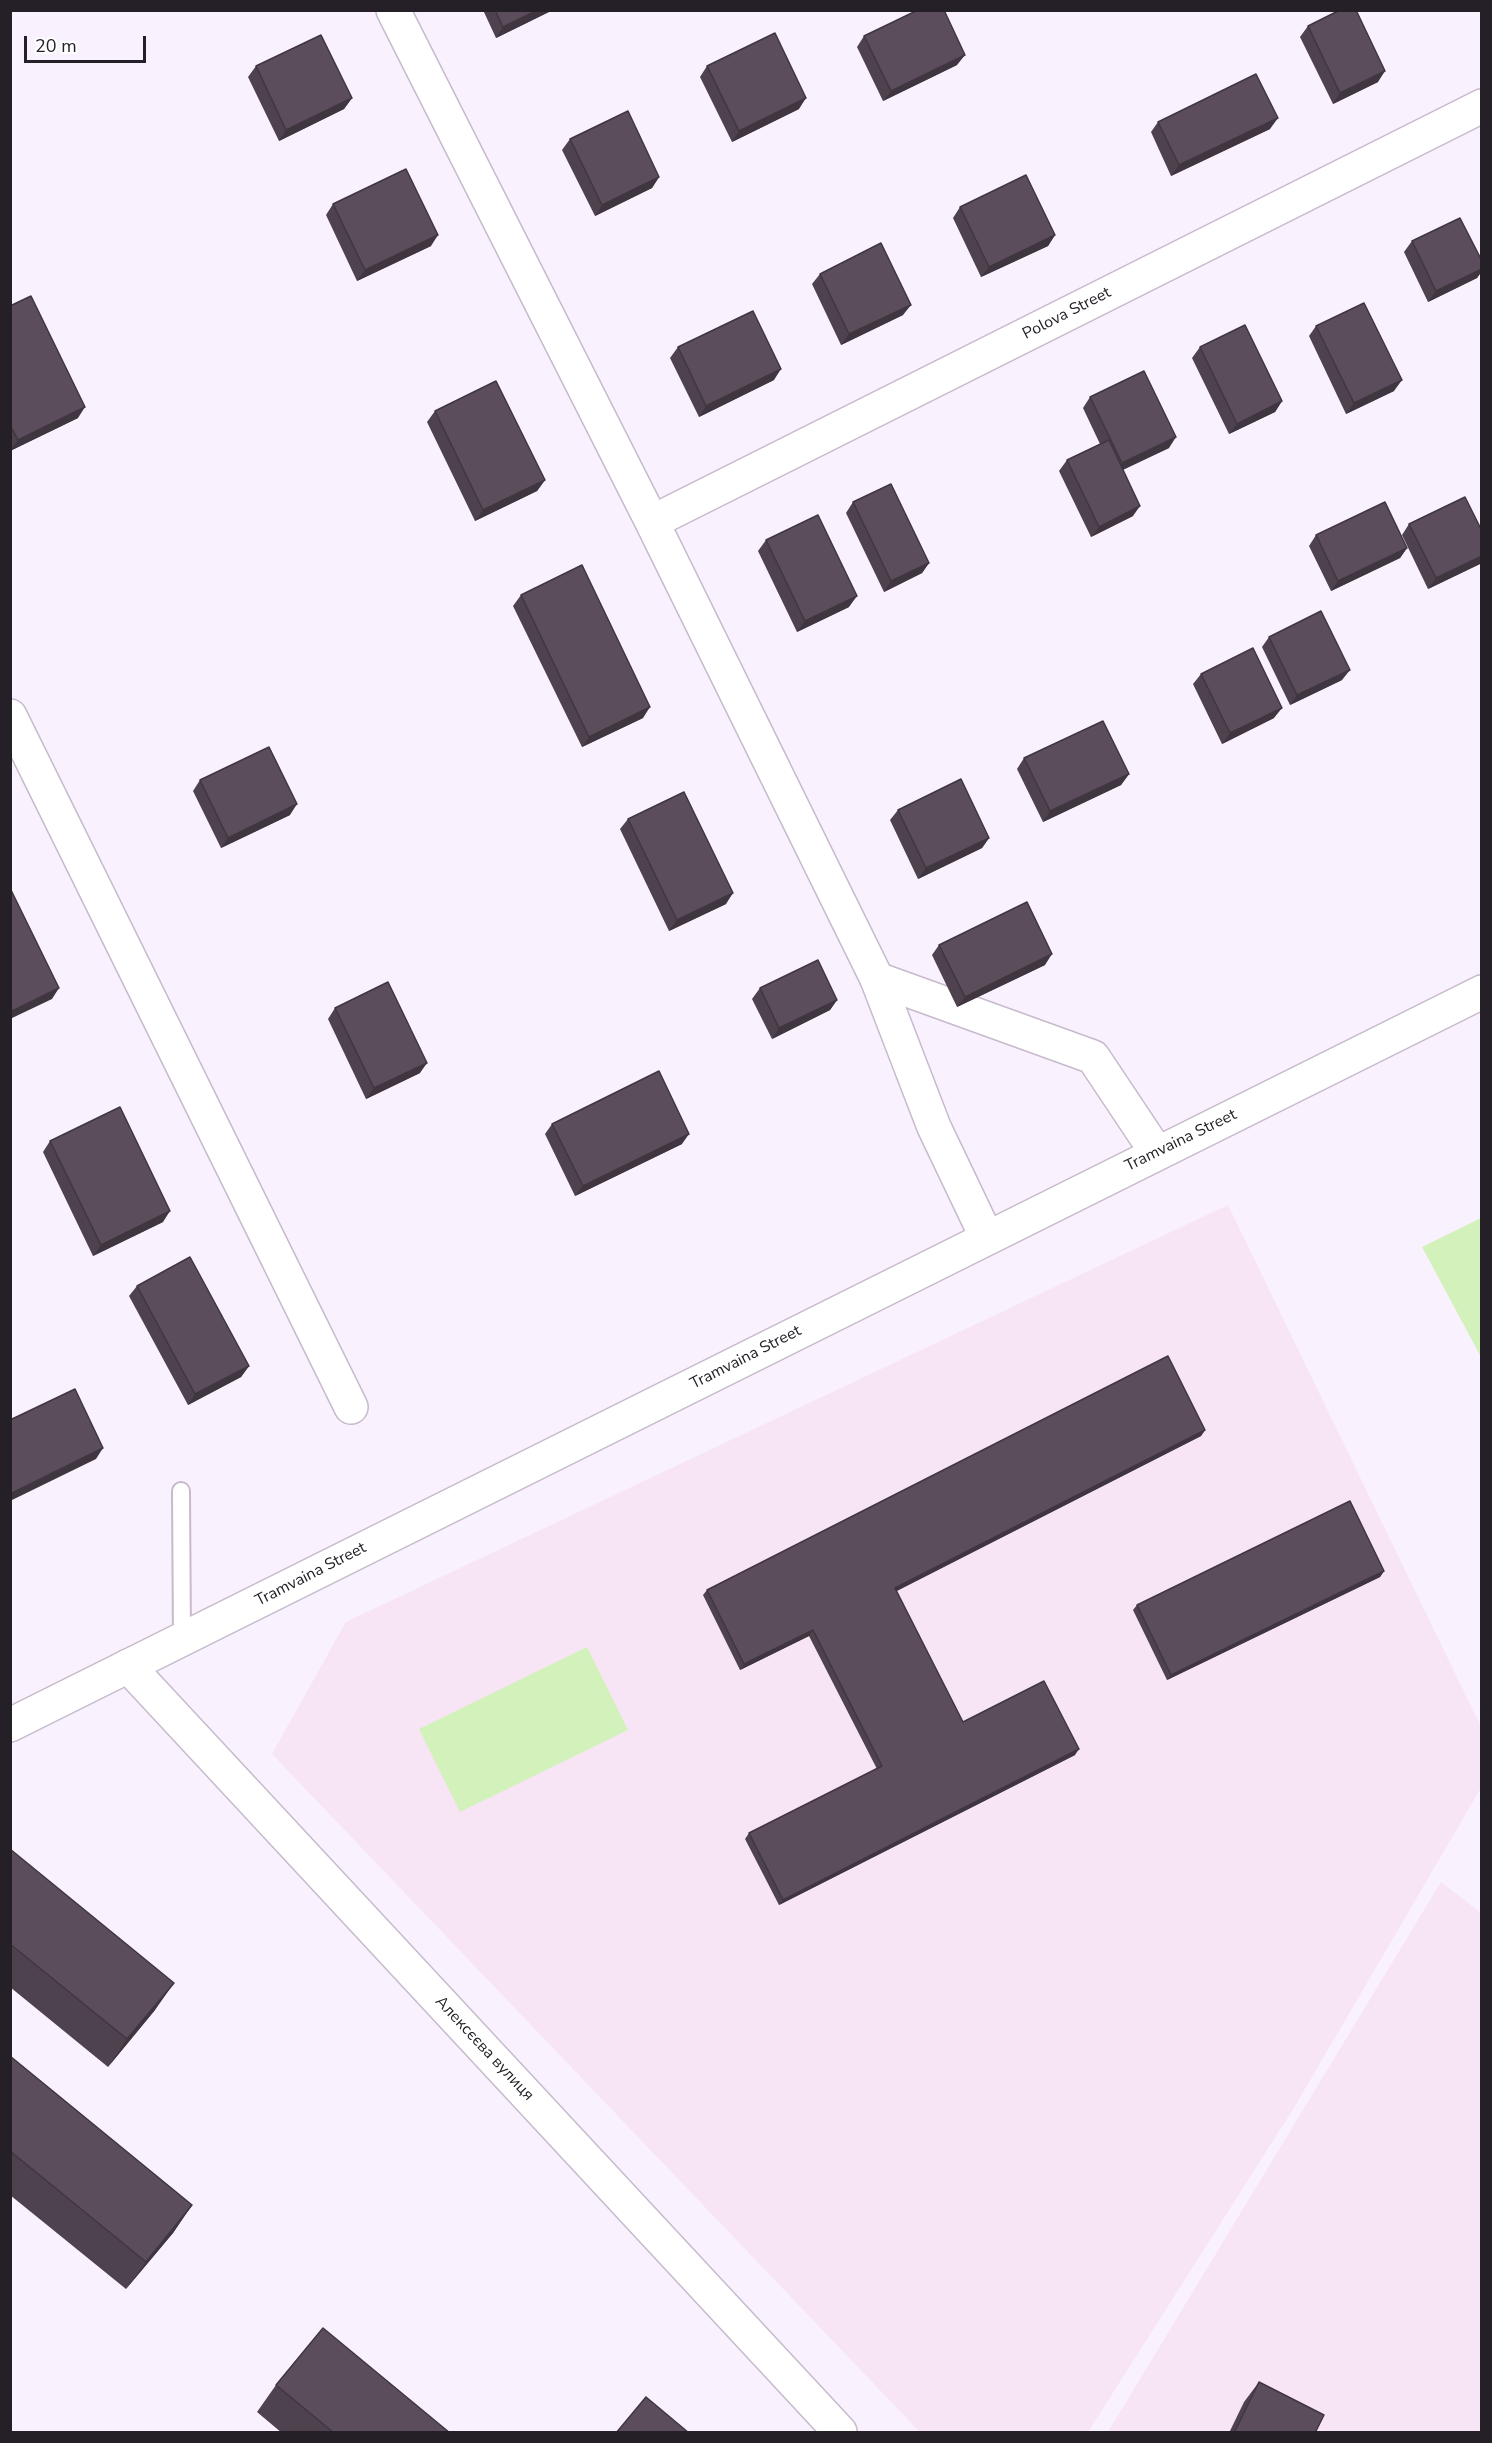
<!DOCTYPE html>
<html>
<head>
<meta charset="utf-8">
<style>
	body { margin:0 }
	#map { position:relative; width:1492px; height:2443px; overflow:hidden; background:#f9f1fd; font-family:"Nunito Sans",sans-serif }
	canvas { display:block }
	.frame { position:absolute; inset:0; border:12px solid #252027; pointer-events:none }
	.scale { position:absolute; left:24px; top:36px; width:122px; height:27px; box-sizing:border-box; border:3px solid #252027; border-top:0; padding-left:8px; font-size:18px; line-height:21px; white-space:nowrap; color:#252027; -webkit-text-stroke:4px #fff; paint-order:stroke }
</style>
</head>
<body>
<div id="map">
<canvas width="1492" height="2443"></canvas>
<div class="frame"></div>
<div class="scale">20 m</div>
</div>
<script>
const ctx = document.querySelector('canvas').getContext('2d');
ctx.lineJoin = 'round';
function fill(path, color) { ctx.fillStyle = color; ctx.fill(path, 'evenodd'); }
const toPath = rows => new Path2D(rows.map(r => 'M' + r).join(''));
function strokePath(path, color, width, dash) { ctx.strokeStyle = color; ctx.lineWidth = width; ctx.lineCap = dash ? 'butt' : 'round'; ctx.setLineDash(dash || []); ctx.stroke(path); }
function write(font, color, halo, rows, align = 'center') {
  ctx.font = font + ' "Nunito Sans",sans-serif'; ctx.lineWidth = 6; ctx.setLineDash([]); ctx.textBaseline = 'middle'; ctx.strokeStyle = halo; ctx.fillStyle = color; for (const [text, x, y, turn = 0] of rows) {
    ctx.save(); ctx.translate(x, y); ctx.rotate((+turn || 0) * Math.PI / 180); ctx.textAlign = isNaN(turn) ? turn : align; if (halo) ctx.strokeText(text, 0, 0); ctx.fillText(text, 0, 0); ctx.restore();
  }
}
fill(toPath([
	[1228,1205,1481,1727,1482,1786,1295,2106,1088,2432,920,2432,272,1754,346,1622],
	[1441,1882,1481,1913,1481,2432,1108,2432]
]), '#f7e4f4');
fill(toPath([
	[1481,1218,1481,1357,1422,1247],
	[587,1647,628,1730,460,1812,419,1729]
]), '#d3f1bb');
const lane = toPath([
	[181,1491,182,1640]
]);
const street = toPath([
	[393,10,652,522,877,979],
	[652,522,1482,106],
	[10,716,351,1407],
	[128,1666,840,2432]
]);
const secondary = toPath([
	[877,979,1093,1057,1157,1153],
	[877,979,934,1127,987,1238],
	[10,1725,1482,992]
]);
strokePath(lane, '#c7bacc', 20);
strokePath(street, '#c7bacc', 36);
strokePath(secondary, '#c7bacc', 36);
strokePath(lane, '#fff', 16);
strokePath(street, '#fff', 33);
strokePath(secondary, '#fff', 33);
fill(toPath([
	[483,10,553,10,496,38],
	[1308,26,1378,82,1333,104,1300,37],
	[864,36,957,65,883,101,857,47],
	[256,66,352,98,344,109,279,141,248,77],
	[707,66,799,109,732,142,700,77],
	[1158,122,1270,129,1171,176,1151,132],
	[570,139,659,177,652,188,595,216,562,150],
	[333,204,431,246,357,281,326,215],
	[960,207,1055,235,1048,246,981,277,953,218],
	[1412,241,1482,261,1482,271,1477,278,1428,302,1404,252],
	[820,274,903,315,841,345,812,284],
	[10,306,78,418,10,451],
	[1316,326,1394,391,1346,414,1309,336],
	[678,347,774,380,699,417,670,358],
	[1200,347,1282,401,1275,412,1229,434,1192,358],
	[1090,397,1169,448,1123,470,1133,516,1091,537,1059,471,1067,460,1100,444,1083,408],
	[435,411,545,480,537,491,475,521,427,422],
	[853,502,929,563,922,573,884,592,846,513],
	[1409,524,1482,531,1482,563,1428,589,1402,535],
	[1316,535,1407,548,1400,558,1331,591,1309,546],
	[766,540,849,607,797,632,758,551],
	[521,595,643,718,582,747,513,606],
	[1269,637,1342,680,1290,705,1262,647],
	[1201,674,1274,718,1222,744,1193,684],
	[1024,758,1129,774,1121,785,1043,822,1017,769],
	[200,780,290,815,221,848,193,791],
	[898,810,989,838,982,848,918,879,890,820],
	[628,819,726,904,669,931,620,829],
	[939,945,1045,965,957,1007,932,955],
	[760,988,837,1000,830,1010,772,1039,752,999],
	[335,1008,420,1073,366,1099,328,1019],
	[552,1124,682,1144,575,1196,545,1134],
	[50,1141,163,1222,93,1256,43,1152],
	[137,1286,249,1366,241,1377,188,1405,129,1296],
	[1205,1430,1201,1436,896,1591,963,1722,1075,1755,779,1905,745,1839,749,1833,877,1769,809,1636,740,1670,703,1595,707,1590],
	[1384,1571,1380,1577,1167,1680,1133,1610,1137,1605],
	[10,1849,155,2010,108,2067,10,1987],
	[10,2056,192,2205,173,2233,126,2289,10,2195],
	[1259,2382,1315,2433,1229,2433,1244,2402],
	[276,2385,450,2433,282,2433,257,2412]
]), '#4e424e');
fill(toPath([
	[538,10,553,10,496,38,503,27],
	[965,55,957,65,883,101,891,91],
	[1385,71,1378,82,1333,104,1340,93],
	[352,98,344,109,279,141,286,130],
	[806,98,799,109,732,142,739,131],
	[1278,118,1270,129,1171,176,1179,165],
	[659,177,652,188,595,216,602,205],
	[438,235,431,246,357,281,365,270],
	[1055,235,1048,246,981,277,989,267],
	[1482,269,1482,271,1477,278,1428,302,1436,291],
	[911,305,903,315,841,345,849,334],
	[781,369,774,380,699,417,706,406],
	[1402,380,1394,391,1346,414,1354,403],
	[1282,401,1275,412,1229,434,1237,424],
	[85,407,78,418,10,451,18,440],
	[1176,437,1169,448,1115,473,1122,463],
	[545,480,537,491,475,521,483,510],
	[1140,506,1133,516,1091,537,1099,527],
	[1407,548,1400,558,1331,591,1338,581],
	[1482,556,1482,563,1428,589,1436,578],
	[929,563,922,573,884,592,891,581],
	[857,596,849,607,797,632,805,621],
	[1350,670,1342,680,1290,705,1297,695],
	[650,707,643,718,582,747,589,737],
	[1282,708,1274,718,1222,744,1230,733],
	[1129,774,1121,785,1043,822,1050,811],
	[297,804,290,815,221,848,228,838],
	[989,838,982,848,918,879,926,868],
	[733,893,726,904,669,931,677,920],
	[1052,954,1045,965,957,1007,965,997],
	[59,988,52,999,10,1019,10,1012],
	[837,1000,830,1010,772,1039,779,1028],
	[427,1063,420,1073,366,1099,374,1088],
	[689,1134,682,1144,575,1196,583,1186],
	[170,1211,163,1222,93,1256,101,1245],
	[249,1366,241,1377,188,1405,195,1394],
	[1205,1430,1201,1436,891,1594,895,1588],
	[103,1448,96,1459,10,1501,10,1494],
	[1384,1571,1380,1577,1167,1680,1171,1675],
	[813,1630,809,1636,740,1670,744,1664],
	[1079,1749,1075,1755,779,1905,783,1900],
	[174,1983,155,2010,108,2067,127,2039],
	[192,2205,173,2233,126,2289,146,2262]
]), '#403640');
const building = toPath([
	[495,10,538,10,503,27,495,10],
	[918,10,944,10,965,55,891,91,864,36,918,10],
	[1340,10,1356,10,1385,71,1340,93,1308,26,1340,10],
	[775,33,806,98,739,131,707,66,775,33],
	[321,35,352,98,286,130,256,66,321,35],
	[1256,74,1278,118,1179,165,1158,122,1256,74],
	[628,111,659,177,602,205,570,139,628,111],
	[406,169,438,235,365,270,333,204,406,169],
	[1026,175,1055,235,989,267,960,207,1026,175],
	[1460,218,1482,261,1482,269,1436,291,1412,241,1460,218],
	[881,243,911,305,849,334,820,274,881,243],
	[31,296,85,407,18,440,10,425,10,306,31,296],
	[1364,303,1402,380,1354,403,1316,326,1364,303],
	[753,311,781,369,706,406,678,347,753,311],
	[1245,325,1282,401,1237,424,1200,347,1245,325],
	[1144,371,1176,437,1122,463,1090,397,1144,371],
	[496,381,545,480,483,510,435,411,496,381],
	[1109,440,1140,506,1099,527,1067,460,1109,440],
	[891,484,929,563,891,581,853,502,891,484],
	[1465,497,1482,531,1482,556,1436,578,1409,524,1465,497],
	[1385,502,1407,548,1338,581,1316,535,1385,502],
	[818,515,857,596,805,621,766,540,818,515],
	[582,565,650,707,589,737,521,595,582,565],
	[1321,611,1350,670,1297,695,1269,637,1321,611],
	[1253,648,1282,708,1230,733,1201,674,1253,648],
	[1103,721,1129,774,1050,811,1024,758,1103,721],
	[269,747,297,804,228,838,200,780,269,747],
	[961,779,989,838,926,868,898,810,961,779],
	[684,792,733,893,677,920,628,819,684,792],
	[10,888,59,988,10,1012,10,888],
	[1027,902,1052,954,965,997,939,945,1027,902],
	[818,960,837,1000,779,1028,760,988,818,960],
	[388,982,427,1063,374,1088,335,1008,388,982],
	[659,1071,689,1134,583,1186,552,1124,659,1071],
	[120,1107,170,1211,101,1245,50,1141,120,1107],
	[190,1257,249,1366,195,1394,137,1286,190,1257],
	[1168,1356,1205,1430,895,1588,963,1722,1044,1681,1079,1749,783,1900,749,1833,882,1766,813,1630,744,1664,707,1590,1168,1356],
	[75,1389,103,1448,10,1494,10,1420,75,1389],
	[1350,1501,1384,1571,1171,1675,1137,1605,1350,1501],
	[10,1849,174,1983,127,2039,10,1944,10,1849],
	[10,2056,192,2205,146,2262,10,2151,10,2056],
	[323,2328,450,2433,334,2433,276,2385,323,2328],
	[1259,2382,1324,2415,1315,2433,1234,2433,1259,2382],
	[646,2397,689,2433,616,2433,646,2397]
]);
fill(building, '#5b4d5b');
strokePath(building, '#403640', 1.5);
write('16px', '#252027', '#fff', [
	["Polova Street",1067,314,-27],
	["Tramvaina Street",1181,1141,-26],
	["Tramvaina Street",746,1358,-27],
	["Tramvaina Street",311,1575,-27],
	["Алексєєва вулиця",484,2049,47]
]);
</script>
</body>
</html>
